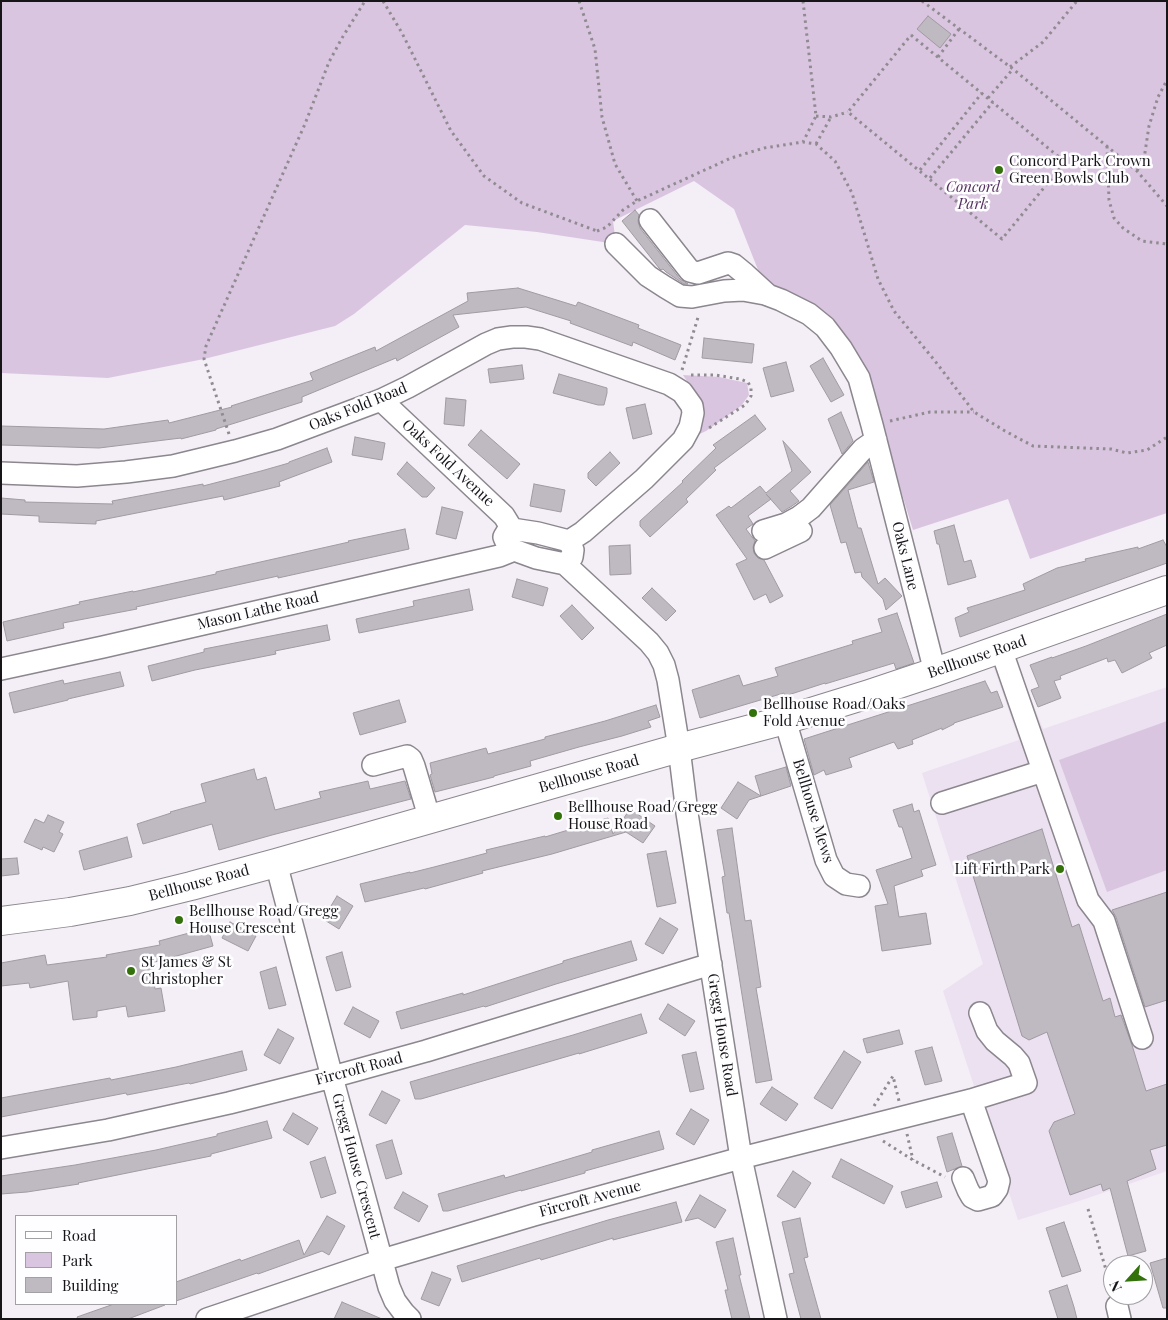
<!DOCTYPE html>
<html>
<head>
<meta charset="utf-8">
<style>
	body { margin:0 }
	#map { position:relative; width:1168px; height:1320px; overflow:hidden; background:#f4eef6; font-family:"Playfair Display",serif }
	canvas { display:block }
	.frame { position:absolute; inset:0; border:2px solid #171518; pointer-events:none }
	.legend { position:absolute; left:15px; top:1215px; width:162px; height:90px; box-sizing:border-box; background:#fefdff; border:1px solid #a2a0a3; margin:0; padding:6px 9px; list-style:none; font-size:15px; color:#171518 }
	.legend li { display:flex; align-items:center; gap:10px; height:25px }
	.legend b { width:25px; border:1px solid #a2a0a3 }
	.north { position:absolute; left:1103px; top:1255px; width:50px; height:50px; box-sizing:border-box; background:#fefdff; border:1px solid #a2a0a3; border-radius:50%; rotate:244deg; font-size:14px; font-weight:700; line-height:20px; text-align:center; color:#171518 }
	.north::after { content:''; display:block; margin:auto; width:18px; height:22px; background:#33720a; clip-path:polygon(50% 0,100% 100%,50% 72%,0 100%) }
</style>
</head>
<body>
<div id="map">
<canvas width="1168" height="1320"></canvas>
<div class="frame"></div>
<ul class="legend">
<li><b style="height:6px;background:#fff"></b>Road</li>
<li><b style="height:14px;background:#dac5e1"></b>Park</li>
<li><b style="height:14px;background:#bfb9c1"></b>Building</li>
</ul>
<div class="north">N</div>
</div>
<script>
const ctx = document.querySelector('canvas').getContext('2d');
ctx.lineJoin = 'round';
function fill(path, color) { ctx.fillStyle = color; ctx.fill(path, 'evenodd'); }
const toPath = rows => new Path2D(rows.map(r => 'M' + r).join(''));
function strokePath(path, color, width, dash) { ctx.strokeStyle = color; ctx.lineWidth = width; ctx.lineCap = dash ? 'butt' : 'round'; ctx.setLineDash(dash || []); ctx.stroke(path); }
function write(font, color, halo, rows, align = 'center') {
  ctx.font = font + ' "Playfair Display",serif'; ctx.lineWidth = 5; ctx.setLineDash([]); ctx.textBaseline = 'middle'; ctx.strokeStyle = halo; ctx.fillStyle = color; for (const [text, x, y, turn = 0] of rows) {
    ctx.save(); ctx.translate(x, y); ctx.rotate((+turn || 0) * Math.PI / 180); ctx.textAlign = isNaN(turn) ? turn : align; if (halo) ctx.strokeText(text, 0, 0); ctx.fillText(text, 0, 0); ctx.restore();
  }
}
fill(toPath([
	[1015,658,1043,729,1167,687,1167,1171,1079,1201,1018,1220,943,991,983,964,922,773,1019,740,993,665]
]), '#ece1f0');
fill(toPath([
	[1,1,1167,1,1167,513,1030,559,1008,499,913,530,864,370,764,285,734,209,694,181,613,221,616,244,537,232,465,225,354,314,335,326,204,359,108,378,1,373],
	[683,375,719,377,747,383,749,395,741,406,706,431,691,438,696,395],
	[1167,721,1167,870,1107,892,1059,760]
]), '#dac5e1');
const building = toPath([
	[928,16,951,34,940,48,917,29,928,16],
	[635,210,639,215,638,221,640,228,680,279,688,284,684,284,666,272,663,269,661,270,659,268,622,221,635,210],
	[518,288,576,306,578,302,639,325,638,328,681,345,675,360,633,342,632,346,570,323,571,321,526,307,453,315,459,327,397,361,396,358,302,397,302,402,216,429,216,430,181,439,181,438,99,448,1,445,1,426,104,429,168,420,169,423,232,407,231,406,313,380,310,373,375,347,376,351,468,301,467,293,518,288],
	[704,338,754,344,752,363,702,358,704,338],
	[823,358,844,395,831,402,810,366,823,358],
	[786,362,794,391,771,397,763,368,786,362],
	[522,365,524,379,490,383,488,369,522,365],
	[559,374,607,388,607,393,604,405,598,405,553,393,559,374],
	[446,398,466,400,464,426,444,424,446,398],
	[645,404,652,434,633,439,626,408,645,404],
	[841,412,853,441,842,454,828,419,841,412],
	[755,415,766,429,714,468,716,470,686,499,688,502,650,537,640,526,640,521,683,482,682,481,716,448,713,445,755,415],
	[481,430,520,464,507,479,468,445,481,430],
	[355,437,385,443,382,460,352,455,355,437],
	[783,441,811,472,790,491,799,501,792,506,782,512,766,494,771,499,748,516,753,524,746,529,755,541,753,547,754,553,758,558,764,560,783,596,770,603,766,594,754,600,736,564,747,559,716,515,729,506,731,508,760,486,766,493,792,471,783,441],
	[327,448,332,462,279,482,280,486,224,500,223,496,96,521,96,524,39,522,39,516,1,514,1,498,25,500,25,502,113,504,112,501,203,484,203,486,261,471,289,463,289,462,327,448],
	[610,452,620,463,596,486,588,478,588,473,610,452],
	[407,462,435,488,427,497,422,497,397,474,407,462],
	[868,462,874,482,848,490,858,528,861,528,878,584,885,578,902,596,886,610,883,599,862,577,861,572,855,573,846,542,841,543,830,505,868,462],
	[534,484,565,490,561,512,530,506,534,484],
	[442,507,463,512,456,539,436,534,442,507],
	[954,525,964,562,971,560,976,577,948,585,939,544,937,544,934,531,954,525],
	[405,529,409,549,278,578,278,576,136,607,137,609,63,623,64,628,7,641,3,622,80,604,79,602,133,591,133,592,216,574,216,572,349,542,348,541,405,529],
	[1163,540,1167,547,1167,563,960,637,955,618,969,612,967,608,1025,590,1023,584,1057,568,1086,561,1085,559,1138,547,1138,549,1163,540],
	[630,545,631,574,610,575,609,546,630,545],
	[517,579,548,588,543,606,512,597,517,579],
	[652,588,676,611,666,621,642,598,652,588],
	[469,589,473,610,359,633,356,619,414,606,413,601,469,589],
	[572,605,594,628,582,640,560,616,572,605],
	[897,613,914,663,896,669,894,663,825,684,825,683,785,696,784,693,700,718,692,690,739,675,743,686,778,676,775,668,853,644,852,641,882,632,878,619,897,613],
	[1167,614,1167,645,1149,653,1152,658,1122,673,1115,660,1108,662,1107,658,1060,676,1061,679,1054,681,1061,698,1038,707,1031,690,1039,687,1030,665,1052,657,1052,658,1086,646,1167,614],
	[327,625,330,640,275,651,276,654,195,670,152,681,148,666,204,652,204,649,327,625],
	[120,672,124,686,68,699,68,700,14,713,9,693,63,680,64,684,120,672],
	[985,681,991,693,997,691,1003,707,954,723,954,724,942,730,942,728,912,740,913,744,898,749,894,742,849,758,852,767,826,775,824,770,814,775,804,739,985,681],
	[399,700,406,722,360,735,353,713,399,700],
	[656,705,660,717,648,721,651,727,622,736,579,747,530,761,531,766,494,776,494,777,435,792,430,775,432,774,430,763,486,748,488,754,545,739,545,737,605,721,656,705],
	[786,767,791,786,761,796,755,776,786,767],
	[254,769,257,780,266,777,275,810,321,798,319,792,368,781,370,789,405,781,411,799,272,835,219,850,212,824,143,844,137,824,171,813,170,812,206,802,201,784,254,769],
	[738,782,761,796,749,800,737,819,721,808,738,782],
	[912,804,914,812,919,810,936,865,921,870,923,876,894,886,899,917,926,913,931,944,882,951,875,906,888,904,876,870,912,858,902,827,899,827,893,810,912,804],
	[630,809,655,826,643,843,626,832,552,854,482,871,483,873,425,889,424,888,365,902,360,884,410,872,410,873,434,867,487,853,486,850,545,836,545,837,608,818,613,834,630,809],
	[48,815,64,822,59,832,63,834,54,852,43,847,42,850,24,842,35,819,44,823,48,815],
	[732,828,745,921,751,920,761,987,756,988,772,1080,756,1083,729,913,727,913,722,877,725,876,717,830,732,828],
	[1042,829,1072,927,1079,924,1103,1001,1110,998,1115,1017,1121,1015,1132,1045,1146,1091,1167,1084,1167,1145,1150,1150,1156,1169,1127,1181,1146,1251,1128,1256,1110,1188,1103,1191,1101,1184,1070,1195,1049,1131,1054,1122,1075,1114,1047,1032,1029,1040,1022,1036,967,856,1042,829],
	[127,837,132,857,84,870,79,851,127,837],
	[666,851,676,903,657,907,647,854,666,851],
	[17,858,19,874,1,876,1,859,17,858],
	[1167,892,1167,1000,1145,1007,1116,917,1112,910,1167,892],
	[337,896,353,906,339,929,323,919,337,896],
	[660,918,678,929,663,954,645,944,660,918],
	[230,922,256,936,248,951,222,938,230,922],
	[208,928,213,946,151,963,155,989,161,988,165,1011,128,1017,126,1006,97,1011,97,1017,73,1020,68,981,30,988,29,983,1,986,1,963,45,955,47,965,107,957,106,955,160,945,159,941,208,928],
	[631,941,637,960,556,984,485,1007,484,1006,401,1029,396,1012,463,993,463,995,563,963,563,961,631,941],
	[342,952,351,987,336,991,326,957,342,952],
	[276,967,286,1005,269,1009,260,972,276,967],
	[668,1004,695,1021,685,1036,659,1019,668,1004],
	[353,1007,379,1021,370,1038,344,1024,353,1007],
	[641,1014,647,1033,579,1054,579,1053,421,1099,415,1099,410,1082,573,1035,641,1014],
	[278,1029,294,1038,280,1064,264,1055,278,1029],
	[899,1030,903,1044,867,1053,863,1039,899,1030],
	[932,1047,942,1081,925,1085,915,1051,932,1047],
	[242,1051,247,1070,190,1084,189,1083,127,1095,126,1093,1,1117,1,1098,110,1078,111,1080,176,1067,242,1051],
	[844,1051,861,1062,832,1109,814,1098,844,1051],
	[696,1052,704,1089,690,1092,682,1055,696,1052],
	[772,1087,798,1104,786,1121,760,1104,772,1087],
	[382,1091,400,1100,386,1124,369,1115,382,1091],
	[691,1109,709,1120,694,1145,676,1134,691,1109],
	[293,1113,318,1128,308,1145,283,1130,293,1113],
	[267,1121,272,1138,211,1154,211,1156,78,1183,79,1184,27,1192,1,1194,1,1176,75,1165,156,1150,217,1136,217,1134,267,1121],
	[659,1131,664,1149,585,1171,585,1173,521,1191,521,1190,448,1211,443,1211,438,1194,504,1175,505,1178,592,1152,592,1150,659,1131],
	[952,1133,962,1166,947,1172,937,1137,952,1133],
	[392,1140,402,1174,386,1179,376,1145,392,1140],
	[325,1157,336,1193,321,1198,310,1162,325,1157],
	[841,1159,893,1186,884,1204,832,1177,841,1159],
	[793,1171,811,1183,795,1208,777,1196,793,1171],
	[937,1182,942,1197,906,1208,901,1192,937,1182],
	[403,1192,428,1206,419,1222,394,1208,403,1192],
	[700,1195,726,1210,715,1228,698,1218,685,1221,700,1195],
	[676,1202,682,1222,613,1240,613,1238,541,1260,540,1258,462,1282,457,1266,608,1220,676,1202],
	[327,1216,345,1226,329,1255,322,1251,258,1274,257,1273,176,1301,176,1282,240,1259,241,1261,299,1240,304,1255,327,1216],
	[800,1218,808,1257,804,1258,821,1319,801,1319,789,1274,794,1273,782,1222,800,1218],
	[1064,1222,1081,1271,1062,1277,1046,1228,1064,1222],
	[733,1238,741,1275,739,1275,750,1319,732,1319,725,1290,728,1290,716,1242,733,1238],
	[1167,1258,1167,1308,1163,1308,1150,1263,1167,1258],
	[432,1272,451,1279,439,1306,421,1299,432,1272],
	[1067,1285,1074,1307,1077,1319,1058,1319,1049,1291,1067,1285],
	[342,1302,382,1319,334,1319,342,1302],
	[114,1304,165,1304,165,1305,128,1319,78,1319,77,1317,114,1304]
]);
fill(building, '#bfb9c1');
strokePath(building, '#a09aa2', 1);
const minor = toPath([
	[650,220,690,271,698,273,728,263,734,265,745,274,768,295],
	[616,244,648,276,665,287,680,296,692,297,724,291,743,290,765,294,781,300,809,314,825,327,841,348,859,378,872,425,935,672],
	[381,400,504,516,512,529],
	[1,473,77,476,126,472,173,466,235,451,277,439,381,400,408,387,486,344,498,339,512,337,526,337,540,339,669,384,682,392,692,406,693,413,690,427,683,440,644,479,583,532,569,541],
	[763,531,786,524,799,517,811,508,863,449,876,440],
	[765,548,801,531],
	[565,564,572,557,573,550,569,541,538,533,512,529,507,532,504,537,507,544,514,550,536,558,565,564,649,642,658,653,664,665,668,680,679,748,687,813,741,1158,776,1319],
	[1001,649,1088,900,1104,921,1142,1038],
	[1,669,103,647,499,556,514,550],
	[785,720,826,860,834,876,846,884,859,886],
	[373,765,407,756,411,759,414,766,430,820],
	[942,803,1043,771],
	[276,863,332,1077,389,1287,395,1301,404,1313,410,1319],
	[1,1148,108,1130,229,1103,332,1077,426,1051,711,964],
	[963,1178,968,1190,972,1197,978,1200,992,1196,997,1189,999,1181,971,1100],
	[1117,1306,1120,1319],
	[207,1319,382,1260,534,1215,741,1158,971,1100,1026,1083,1019,1063,1013,1056,995,1041,987,1031,980,1013]
]);
const major = toPath([
	[1,921,70,912,130,901,191,886,276,863,679,748,785,720,869,694,935,672,1167,590]
]);
strokePath(minor, '#8c868e', 24);
strokePath(major, '#8c868e', 30);
strokePath(toPath([
	[383,1,402,33,451,131,484,176,522,203,597,231],
	[579,1,595,49,602,117,615,164,637,201],
	[803,1,816,116,803,142],
	[922,1,1013,69,1137,171,1167,206],
	[911,35,1065,162,1002,239,848,112,911,35],
	[938,57,959,29],
	[1010,67,1043,42,1077,1],
	[988,98,1013,69],
	[816,116,831,117,848,112],
	[816,144,831,117],
	[1107,146,1109,200,1114,218,1123,228,1142,241,1167,244],
	[920,170,982,93],
	[1137,171,1144,159,1149,126,1158,97,1167,80],
	[930,178,993,102],
	[597,231,607,227,623,210,637,201,731,158,764,148,803,142,816,144,835,161,852,193,878,279,894,311,935,361,974,412,1005,431,1033,446,1111,449,1127,453,1147,450,1167,437],
	[682,370,699,314],
	[691,375,715,375,740,379,748,382,751,388,751,396,745,405,709,428],
	[890,421,930,412,974,412],
	[229,434,204,359,206,346,305,124,329,62,342,38,365,1],
	[874,1106,893,1076,899,1101],
	[907,1134,913,1160],
	[883,1141,913,1160,945,1177],
	[1088,1209,1112,1290]
]), '#908b91', 3, [2.5, 4]);
strokePath(minor, '#fff', 21);
strokePath(major, '#fff', 28);
for (const [x, y, r, color] of [
	[999,170,5,"#33720a"],
	[753,713,5,"#33720a"],
	[558,816,5,"#33720a"],
	[1060,869,5,"#33720a"],
	[179,920,5,"#33720a"],
	[131,971,5,"#33720a"]
]) { const dot = new Path2D(); dot.arc(x, y, r, 0, 2 * Math.PI); ctx.fillStyle = color; ctx.fill(dot); strokePath(dot, '#fefdff', 2); }
write('15px', '#171518', '#fefdff', [
	["Concord Park Crown",1009,161],
	["Green Bowls Club",1009,178],
	["Bellhouse Road/Oaks",763,704],
	["Fold Avenue",763,721],
	["Bellhouse Road/Gregg",568,807],
	["House Road",568,824],
	["Lift Firth Park",1050,869,"right"],
	["Bellhouse Road/Gregg",189,911],
	["House Crescent",189,928],
	["St James & St",141,962],
	["Christopher",141,979]
], 'left');
write('italic 15px', '#553161', '#fefdff', [
	["Concord",973,187],
	["Park",973,204]
]);
write('15px', '#171518', '#fefdff', [
	["Oaks Fold Road",358,407,-22],
	["Oaks Fold Avenue",448,463,43],
	["Oaks Lane",905,556,76],
	["Mason Lathe Road",258,611,-13],
	["Bellhouse Road",977,657,-19],
	["Bellhouse Road",589,774,-16],
	["Bellhouse Mews",813,811,73],
	["Bellhouse Road",199,883,-15],
	["Gregg House Road",722,1035,81],
	["Fircroft Road",359,1069,-15],
	["Gregg House Crescent",356,1166,75],
	["Fircroft Avenue",590,1199,-15]
]);
</script>
</body>
</html>
